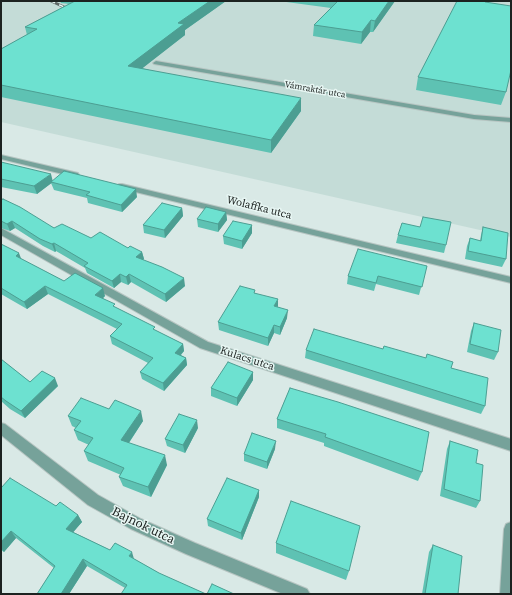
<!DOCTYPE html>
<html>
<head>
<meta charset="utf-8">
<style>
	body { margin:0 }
	#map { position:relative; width:512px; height:595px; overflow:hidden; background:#d9e9e6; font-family:"Source Serif 4",serif }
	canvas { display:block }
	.frame { position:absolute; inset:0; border:2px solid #1c2220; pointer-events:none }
</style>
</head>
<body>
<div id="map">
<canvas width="512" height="595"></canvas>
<div class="frame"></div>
</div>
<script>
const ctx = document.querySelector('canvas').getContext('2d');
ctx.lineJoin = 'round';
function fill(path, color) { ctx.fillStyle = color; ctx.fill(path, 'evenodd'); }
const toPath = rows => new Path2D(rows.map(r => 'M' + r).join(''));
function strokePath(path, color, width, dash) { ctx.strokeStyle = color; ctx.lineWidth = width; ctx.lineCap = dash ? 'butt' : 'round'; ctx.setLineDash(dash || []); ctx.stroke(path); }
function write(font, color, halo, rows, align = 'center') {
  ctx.font = font + ' "Source Serif 4",serif'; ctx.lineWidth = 3; ctx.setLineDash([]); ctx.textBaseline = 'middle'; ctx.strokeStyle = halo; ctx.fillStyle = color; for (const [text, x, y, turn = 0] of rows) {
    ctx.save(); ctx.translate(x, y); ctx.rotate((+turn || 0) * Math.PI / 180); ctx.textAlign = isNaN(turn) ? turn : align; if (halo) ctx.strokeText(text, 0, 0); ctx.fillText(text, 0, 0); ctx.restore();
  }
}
fill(toPath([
	[1,1,511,1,511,237,1,122]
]), '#c4dcd7');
const minor = toPath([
	[156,61,474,115,511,118,511,122,474,119,154,64,153,63,156,61],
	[1,155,78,173,79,175,75,177,1,159,1,155],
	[119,184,122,184,511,277,511,283,119,188,119,184],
	[1,228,208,342,511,439,511,451,200,348,1,235,1,228],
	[1,423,5,424,98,495,141,519,195,543,307,589,310,594,283,594,186,554,131,529,88,505,1,435,1,423],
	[511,522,511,594,500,594,504,529,506,524,511,522]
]);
strokePath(minor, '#b7c5c2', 2);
fill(minor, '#76a29a');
const rail = toPath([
	[51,1,73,11]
]);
strokePath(rail, '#5d6765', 2.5);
strokePath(rail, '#e7f6f3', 1.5, [4.5]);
fill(toPath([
	[60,1,226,1,185,30,185,35,142,68,301,111,271,153,1,97,1,49,27,35,25,27,69,4,61,3],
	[279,1,395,1,373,32,370,32,361,44,313,36,314,25,331,8],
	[486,3,506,92,501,105,416,90,418,77],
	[1,162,53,181,137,197,122,212,88,203,87,198,54,190,51,183,37,194,1,187],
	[1,200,54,228,142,252,144,259,143,260,185,286,166,302,131,282,128,285,121,282,114,288,87,273,85,268,56,251,55,252,43,246,15,228,10,231,1,228],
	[182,208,183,216,165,238,144,233,143,225],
	[226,212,227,220,218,232,198,227,197,219],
	[252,225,252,233,242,249,224,244,223,236],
	[483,227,506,259,502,267,465,259,467,246,470,238,480,241,481,235],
	[398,235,446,245,444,253,396,243],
	[1,244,21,259,64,281,105,296,103,298,116,308,156,331,183,344,184,351,181,355,186,358,187,365,164,391,142,379,140,372,148,363,112,344,110,336,117,329,48,294,27,309,1,294],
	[427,266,419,295,376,284,374,291,347,284,348,276],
	[255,293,278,307,287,318,280,335,274,333,268,346,219,330,218,322],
	[474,323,498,352,494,360,467,352,471,331],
	[383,349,451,368,485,406,481,414,305,358,306,350],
	[1,357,2,360,30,382,58,386,25,418,10,409,1,401],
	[253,372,253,380,237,406,211,396,211,388],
	[290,388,422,472,418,481,324,446,324,443,277,428,277,419],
	[109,409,143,421,129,443,167,465,151,497,123,486,119,477,121,475,88,461,84,451,89,445,78,440,74,430,76,428,72,426,68,416],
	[198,428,185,453,167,446,165,439],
	[450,441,480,501,476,508,440,496,447,449],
	[275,449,267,469,244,461,244,454],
	[1,488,56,506,78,515,82,522,73,532,110,550,134,559,159,573,125,588,87,566,69,594,37,594,54,568,16,538,4,552,1,550],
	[259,490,259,497,242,540,208,526,207,519],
	[276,543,349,571,346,580,276,553],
	[433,545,458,594,422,594,429,552]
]), '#5ec2b3');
fill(toPath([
	[210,1,226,1,185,30,185,35,130,78,128,66,178,23],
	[389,1,395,1,373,32,375,21],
	[371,20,370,32,361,44,362,32],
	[301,98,301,111,271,153,271,140],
	[51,174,53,182,37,194,34,186],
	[136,189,137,197,122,212,121,205],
	[182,208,183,216,165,238,164,230],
	[226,212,227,220,218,232,218,224],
	[12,221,15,228,10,231,7,224],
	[252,225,252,233,242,249,242,241],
	[54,243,56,251,55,252,52,244],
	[142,252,144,259,138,264,136,257],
	[19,253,22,261,16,256],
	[120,274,121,282,114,288,112,281],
	[129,274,131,282,128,285,126,277],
	[184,278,185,286,166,302,165,294],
	[45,286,48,294,27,309,24,302],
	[103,288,105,296,98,303,95,295],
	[278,299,278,307,274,306],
	[288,310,287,318,280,335,280,327],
	[274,325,274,333,268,346,268,338],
	[183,344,184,351,176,360,175,353],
	[186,358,187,365,164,391,163,383],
	[253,372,253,380,237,406,237,398],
	[55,378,58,386,25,418,21,411],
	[141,411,143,421,124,450,121,440],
	[197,420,198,428,185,453,183,445],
	[276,441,275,449,267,469,267,462],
	[165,455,167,465,151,497,148,487],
	[259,490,259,497,242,540,241,533],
	[78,515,82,522,70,536,66,529],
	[11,531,16,538,4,552,1,548,1,542],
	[132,552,134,559,129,556],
	[83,559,87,566,69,594,61,594]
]), '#4c9e92');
const building = toPath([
	[75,1,210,1,178,23,184,24,128,66,301,98,271,140,1,85,1,49,37,29,25,27,75,1],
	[338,1,389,1,375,21,371,20,362,32,314,25,338,1],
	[457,1,486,1,485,2,511,6,511,70,506,92,418,77,457,1],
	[1,162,51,174,34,186,1,179,1,162],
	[64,171,136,189,121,205,86,195,90,192,51,182,64,171],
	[3,199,20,207,54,228,62,224,91,238,100,232,128,248,130,246,142,252,136,257,162,267,184,278,165,294,129,274,126,277,120,274,112,281,84,266,88,263,54,243,52,244,40,239,12,221,7,224,1,221,1,200,3,199],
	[162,203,182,208,164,230,143,225,162,203],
	[206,207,226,212,218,224,197,219,206,207],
	[423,217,451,222,446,245,398,235,402,223,420,227,423,217],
	[233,221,252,225,242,241,223,236,233,221],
	[483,227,508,233,506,259,468,251,470,238,481,241,483,227],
	[1,244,19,253,16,256,64,281,75,273,103,288,95,295,115,304,113,306,155,327,153,329,183,344,175,353,186,358,163,383,140,372,153,358,110,336,122,324,45,286,24,302,1,288,1,244],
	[358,249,427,266,422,287,378,276,376,283,348,276,358,249],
	[240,286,255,290,254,293,278,299,274,306,288,310,280,327,274,325,268,338,218,322,240,286],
	[474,323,501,330,498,352,470,344,474,323],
	[314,329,383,349,384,346,426,358,427,354,453,362,451,368,488,378,485,406,306,350,314,329],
	[1,359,30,382,42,371,55,378,21,411,6,401,1,397,1,359],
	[228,362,253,372,237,398,211,388,228,362],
	[290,388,338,402,429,432,422,472,325,437,326,434,277,419,290,388],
	[81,398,109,409,115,400,141,411,121,440,165,455,148,487,119,477,124,468,84,451,93,438,74,430,81,421,68,416,81,398],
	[179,414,197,420,183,445,165,439,179,414],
	[252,433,276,441,267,462,244,454,252,433],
	[450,441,478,450,476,463,483,465,480,501,444,489,450,441],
	[10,478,56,506,60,502,78,515,66,529,110,550,115,543,132,552,129,556,159,573,206,594,121,594,127,585,83,559,61,594,37,594,55,566,11,531,1,542,1,488,10,478],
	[227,478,259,490,241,533,207,519,227,478],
	[291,501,360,526,349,571,276,543,291,501],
	[433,545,462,556,458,594,425,594,433,545],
	[212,584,234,594,207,594,212,584]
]);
fill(building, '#6de1d0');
strokePath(building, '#4c9e92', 1);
write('9px', '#1c2220', '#e7f6f3', [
	["Vámraktár utca",315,90,10]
]);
write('11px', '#1c2220', '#e7f6f3', [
	["Wolaffka utca",259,208,14],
	["Kulacs utca",247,359,18]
]);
write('13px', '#1c2220', '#e7f6f3', [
	["Bajnok utca",143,526,26]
]);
</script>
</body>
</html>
